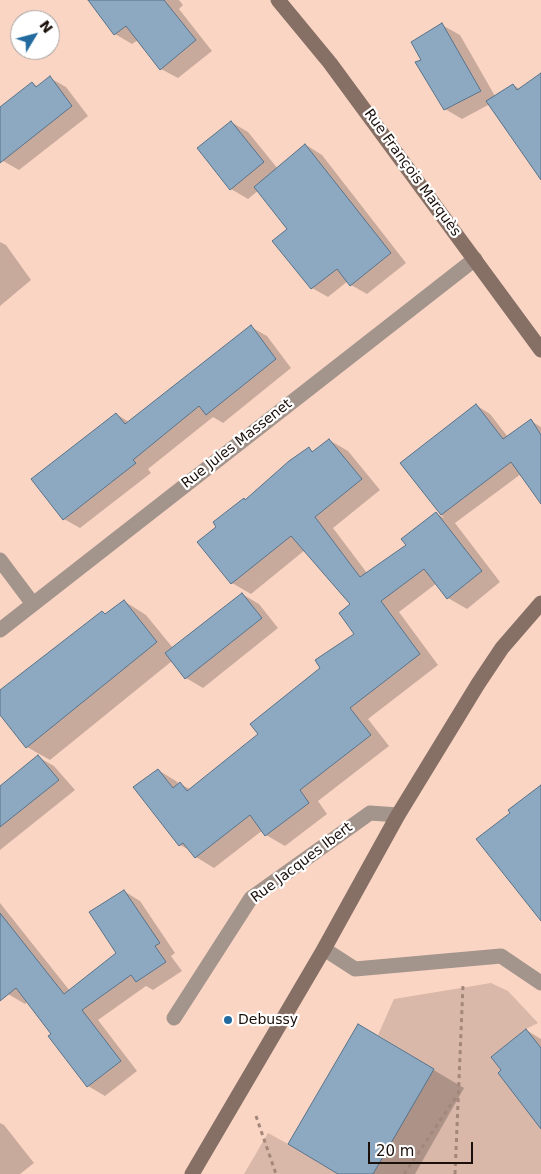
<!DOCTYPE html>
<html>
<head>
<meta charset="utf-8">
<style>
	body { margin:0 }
	#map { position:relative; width:541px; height:1174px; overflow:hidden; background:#fbd5c4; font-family:"DejaVu Sans",sans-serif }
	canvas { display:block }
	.north { position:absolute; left:10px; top:10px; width:50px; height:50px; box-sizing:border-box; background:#fff; border:1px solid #a49f9d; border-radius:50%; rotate:53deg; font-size:14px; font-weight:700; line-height:20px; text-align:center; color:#1b0f09 }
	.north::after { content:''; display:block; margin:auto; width:18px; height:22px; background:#236b9e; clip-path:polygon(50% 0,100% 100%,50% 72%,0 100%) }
	.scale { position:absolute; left:368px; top:1142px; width:105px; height:22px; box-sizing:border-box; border:2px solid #1b0f09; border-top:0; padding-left:6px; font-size:15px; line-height:18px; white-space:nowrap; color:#1b0f09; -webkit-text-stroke:4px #fff; paint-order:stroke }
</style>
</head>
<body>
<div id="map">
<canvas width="541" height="1174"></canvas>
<div class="north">N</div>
<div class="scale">20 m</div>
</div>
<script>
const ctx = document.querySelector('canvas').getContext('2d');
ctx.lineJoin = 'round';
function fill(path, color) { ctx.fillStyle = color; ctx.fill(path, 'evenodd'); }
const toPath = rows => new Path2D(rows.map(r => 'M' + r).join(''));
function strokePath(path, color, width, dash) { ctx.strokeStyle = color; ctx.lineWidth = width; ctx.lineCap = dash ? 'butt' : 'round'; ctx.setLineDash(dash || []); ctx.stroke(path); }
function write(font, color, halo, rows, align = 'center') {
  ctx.font = font + ' "DejaVu Sans",sans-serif'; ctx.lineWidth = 4.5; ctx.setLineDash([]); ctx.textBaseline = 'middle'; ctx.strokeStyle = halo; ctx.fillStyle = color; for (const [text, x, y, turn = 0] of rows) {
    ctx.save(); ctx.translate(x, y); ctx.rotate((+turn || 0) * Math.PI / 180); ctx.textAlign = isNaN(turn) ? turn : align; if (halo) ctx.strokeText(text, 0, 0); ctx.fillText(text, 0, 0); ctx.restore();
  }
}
fill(toPath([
	[491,983,508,991,538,1023,526,1029,491,1057,501,1070,498,1073,541,1127,541,1174,373,1174,386,1152,382,1149,433,1069,378,1035,394,999],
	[268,1133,288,1144,338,1174,244,1174]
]), '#d9b8a9');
fill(toPath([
	[95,0,179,0,183,5,179,9,212,51,178,78,161,69,138,40,132,44,115,34,92,3],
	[442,25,460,35,495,96,513,85,520,89,541,92,541,173,490,104,462,119,445,109,417,63,422,60],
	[50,78,66,87,88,116,19,170,3,161,0,157,0,108,32,83,38,87],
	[231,122,248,132,278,169,306,145,322,155,406,263,367,294,351,285,348,281,328,297,312,288,289,229,259,190,248,199,231,189],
	[0,242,6,245,31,280,0,306],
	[251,327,267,336,291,368,223,423,213,417,148,469,151,473,80,528,64,519,116,414,129,422],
	[476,405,490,414,508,437,531,421,541,427,541,502,521,474,455,523,500,582,467,609,448,598,437,583,399,612,438,665,368,719,389,746,318,801,327,814,285,846,266,835,263,830,214,868,196,857,191,851,180,845,158,770,176,781,179,784,180,784,190,789,260,735,322,668,356,634,352,604,305,550,251,594,232,583,246,501,309,449,314,452,329,440,348,451,380,490,333,528,367,573,407,545,436,513,444,518,401,464],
	[242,594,259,604,278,628,203,688,186,678,172,661,50,760,27,747,0,713,0,701,124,601,146,615,173,648],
	[38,757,54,766,75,790,0,850,0,787],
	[124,891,140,901,175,953,171,956,182,971,153,990,146,986,98,1020,137,1071,105,1096,88,1086,28,1001,25,1004,8,994,0,984,0,903,70,991,118,953],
	[526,1030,541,1039,541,1127],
	[390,1044,464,1088,415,1174,340,1174],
	[0,1123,4,1125,34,1163,20,1174,0,1174]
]), '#0003');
const building = toPath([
	[88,0,164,0,196,40,160,70,126,26,114,35,88,0],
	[442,23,481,91,444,110,415,62,421,60,411,42,442,23],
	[541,73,541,180,486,101,513,84,517,90,541,73],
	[50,76,72,106,0,163,0,107,32,82,36,87,50,76],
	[231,121,264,162,230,190,197,148,231,121],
	[305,144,391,253,350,286,337,269,311,289,272,241,287,229,254,187,305,144],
	[251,325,276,359,206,415,199,406,133,460,136,463,63,520,31,479,116,413,125,424,251,325],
	[476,404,503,439,531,419,541,435,541,504,511,462,441,515,400,463,476,404],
	[329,439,362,479,315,517,360,577,406,545,401,539,436,512,482,571,447,599,424,569,381,601,420,654,350,708,371,735,300,790,309,803,265,836,250,815,195,858,183,843,179,846,133,787,158,769,173,788,180,782,187,791,258,734,250,724,320,668,315,660,354,634,339,613,350,604,291,536,231,584,197,542,216,527,213,522,244,498,245,500,289,461,309,447,312,452,329,439],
	[242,593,262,618,185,679,165,653,242,593],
	[124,600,157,642,26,748,0,715,0,690,102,611,105,614,124,600],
	[38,755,59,780,0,827,0,786,38,755],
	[541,785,541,921,476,839,510,813,508,810,541,785],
	[124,890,160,943,155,946,166,962,136,982,131,975,82,1010,121,1061,87,1087,48,1036,51,1034,16,988,0,1001,0,913,64,994,116,953,89,912,124,890],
	[358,1024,434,1069,373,1174,338,1174,288,1144,358,1024],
	[526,1029,541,1048,541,1129,498,1073,501,1070,491,1057,526,1029]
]);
fill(building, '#8da9c1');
strokePath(building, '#577289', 1);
strokePath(toPath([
	[256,1116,276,1174],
	[404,1174,458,1094],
	[455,1174,463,985]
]), '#a3877a', 3, [4, 4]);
strokePath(toPath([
	[0,560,33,604]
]), '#a3948c', 15);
strokePath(toPath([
	[0,630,475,259],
	[324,949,355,969,501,956,541,983],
	[174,1018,251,898,370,813,398,815]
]), '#a3948c', 15);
strokePath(toPath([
	[278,0,330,63,541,350],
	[192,1174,324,949,398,815,478,684,502,648,541,603]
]), '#867065', 15);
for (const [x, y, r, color] of [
	[228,1020,5,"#236b9e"]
]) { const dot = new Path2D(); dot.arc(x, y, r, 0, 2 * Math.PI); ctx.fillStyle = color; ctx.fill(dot); strokePath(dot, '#fff', 2); }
write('14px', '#1b0f09', '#fff', [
	["Rue François Marquès",412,173,54],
	["Rue Jules Massenet",237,444,-38],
	["Rue Jacques Ibert",302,863,-37]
]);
write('14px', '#1b0f09', '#fff', [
	["Debussy",238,1020]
], 'left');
</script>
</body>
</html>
